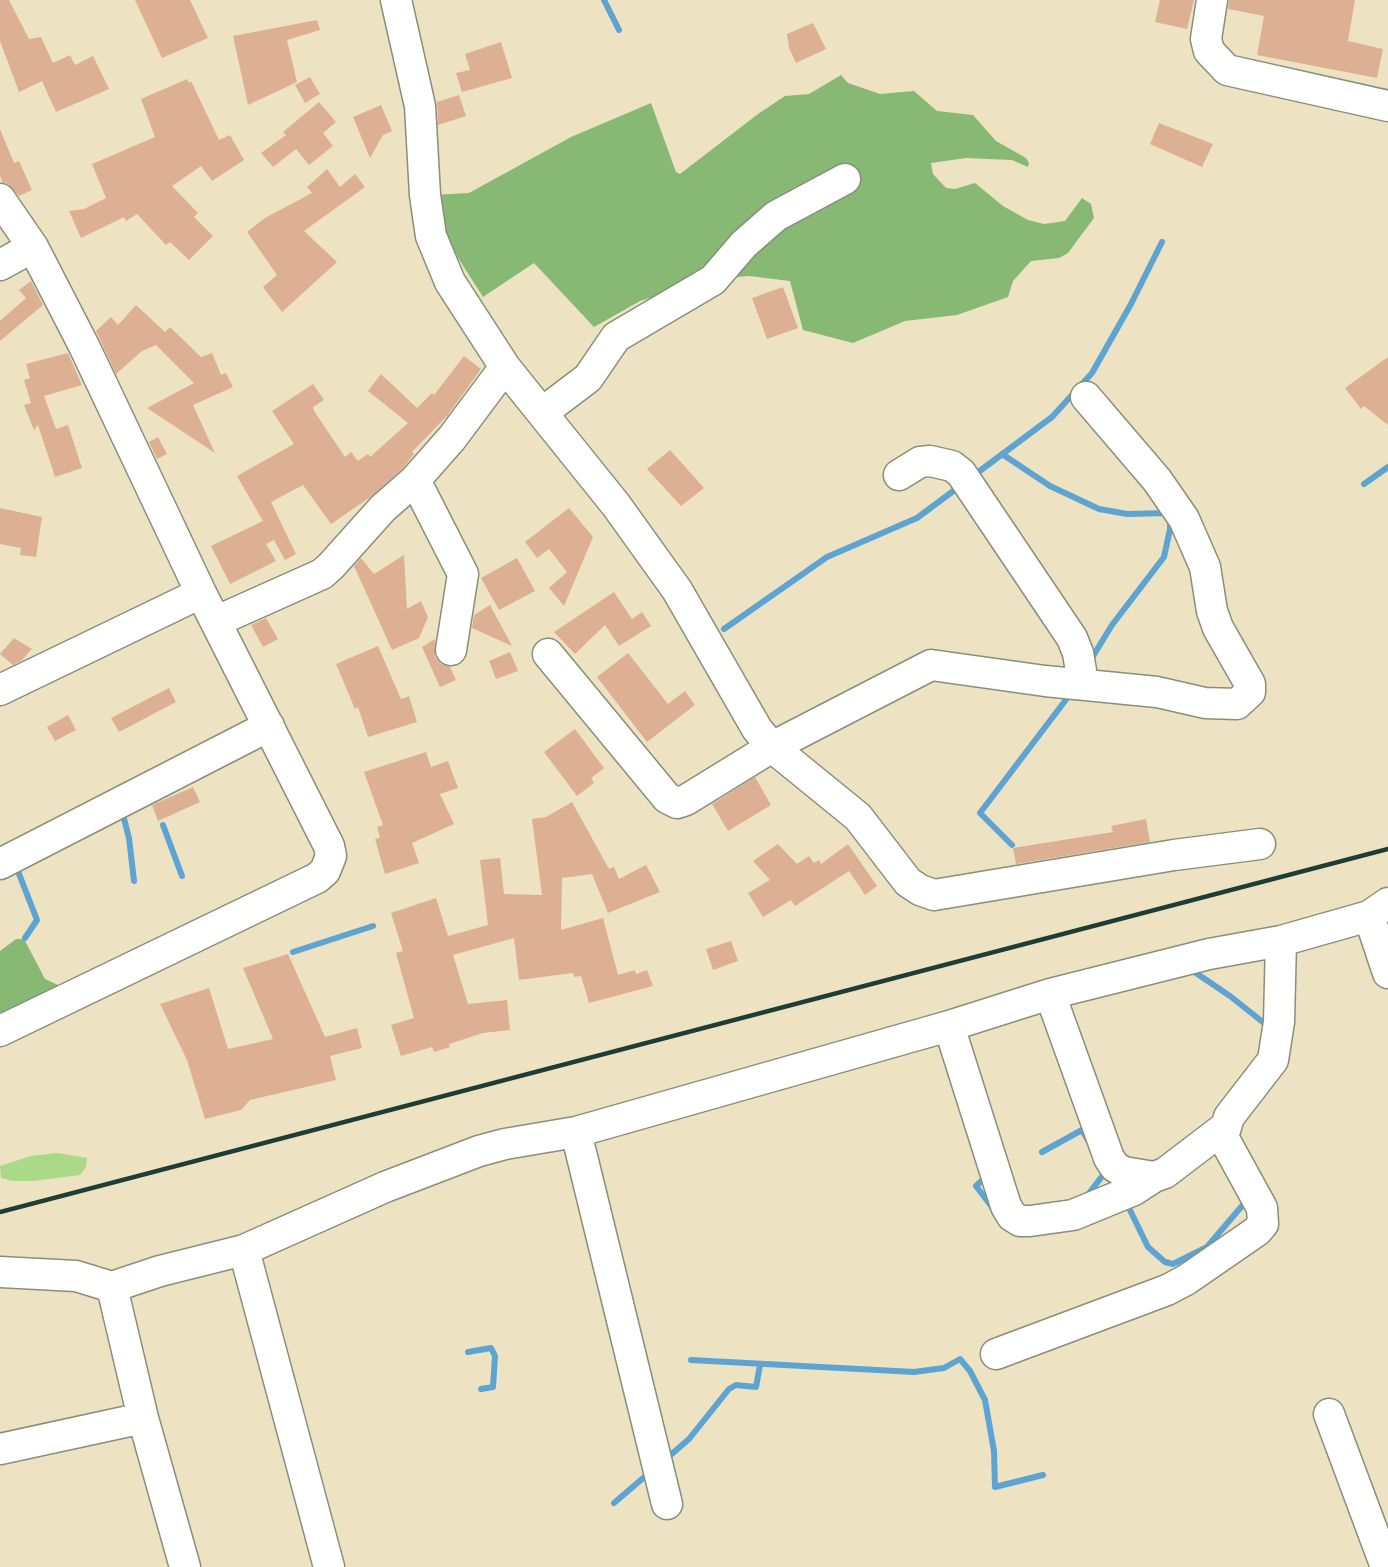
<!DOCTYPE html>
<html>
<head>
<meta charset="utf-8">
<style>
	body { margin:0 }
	canvas { display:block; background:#ede2c2 }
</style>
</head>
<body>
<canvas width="1388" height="1567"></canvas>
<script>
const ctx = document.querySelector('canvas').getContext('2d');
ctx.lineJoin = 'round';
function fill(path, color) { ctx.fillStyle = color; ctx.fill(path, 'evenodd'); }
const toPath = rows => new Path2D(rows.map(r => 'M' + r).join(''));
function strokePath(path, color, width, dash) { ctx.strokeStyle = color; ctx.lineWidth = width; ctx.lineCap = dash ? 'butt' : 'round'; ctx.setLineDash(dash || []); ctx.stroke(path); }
fill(toPath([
	[57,1153,87,1158,86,1167,80,1175,33,1181,13,1181,1,1178,0,1166,31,1156]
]), '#aad987');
fill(toPath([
	[841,75,848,83,880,94,914,91,937,111,973,115,996,141,1026,158,1029,163,1028,167,1012,160,966,158,931,163,933,174,946,188,955,189,975,183,1003,206,1028,220,1044,224,1065,221,1082,198,1091,204,1094,218,1068,253,1059,258,1031,261,1013,281,1008,297,957,315,905,321,853,343,803,330,790,281,749,276,705,280,640,301,594,327,534,263,483,297,439,228,434,195,469,193,571,137,651,103,676,172,680,174,758,114,785,96,809,94],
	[16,939,24,939,45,979,60,986,10,1012,2,1013,0,1012,0,951]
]), '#87b974');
strokePath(toPath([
	[604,0,619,30],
	[1002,454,1050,486,1099,509,1127,514,1170,513,1170,529,1164,557,1112,625,1090,661],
	[973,476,1052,417,1092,373,1131,304,1162,242],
	[1364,484,1388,467],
	[724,629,827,557,917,518,960,486],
	[122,811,129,838,134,881],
	[163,825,182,876],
	[1012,845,980,813,1071,693],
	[16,866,37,920,25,938],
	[293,952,373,926],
	[1190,969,1230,996,1269,1027],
	[1042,1152,1082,1130,1089,1142],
	[988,1175,976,1186,995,1211],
	[1087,1196,1106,1171],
	[1126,1202,1148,1247,1165,1262,1173,1264,1207,1247,1247,1200],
	[468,1352,491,1348,495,1356,493,1387,481,1389],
	[691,1360,914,1372,944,1368,960,1359,970,1371,985,1400,994,1451,995,1487,1043,1475],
	[666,1459,689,1439,729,1389,736,1385,756,1387,760,1365],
	[614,1503,649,1473]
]), '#5da4d3', 6);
fill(toPath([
	[0,0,9,0,29,39,41,37,53,63,70,55,75,65,93,56,109,89,56,112,42,81,19,92,0,41],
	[135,0,190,0,208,38,162,58],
	[1160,0,1194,0,1187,29,1155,22],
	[1229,0,1355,0,1348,41,1383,49,1377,78,1257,55,1264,16,1228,9],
	[317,20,320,30,287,40,297,82,248,105,233,36],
	[813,23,826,49,796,63,789,48,787,34],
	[501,42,512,78,462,92,456,73,470,70,465,54],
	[310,77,320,94,305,103,295,85],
	[187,79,189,83,191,81,219,140,230,135,244,160,212,181,201,166,172,186,198,213,194,217,213,236,189,260,170,242,166,245,137,214,126,221,124,217,81,238,69,211,84,209,106,198,92,164,155,137,141,99],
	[459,95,466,116,438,125,437,102],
	[319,102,336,122,323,133,333,146,309,165,296,149,273,167,261,153,286,135,283,132],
	[381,105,392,131,383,135,370,158,353,117],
	[1159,123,1213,144,1202,167,1150,144],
	[0,129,14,163,19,161,32,190,19,196,8,184,3,183,0,176],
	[327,169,340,187,355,174,365,187,304,231,337,262,282,312,263,287,277,275,247,232,265,218,312,193,307,187],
	[31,281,43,305,0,341,0,321,26,298,19,290],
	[783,287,798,328,767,339,752,298],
	[136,305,165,332,170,327,201,357,212,353,221,375,226,373,233,387,193,405,215,453,147,408,194,383,156,345,142,351,116,374,96,331,111,317,118,325],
	[68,353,82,385,44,396,56,429,68,425,82,468,55,477,38,425,34,430,24,405,31,403,24,380,30,378,26,364],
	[464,356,481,369,447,416,412,452,414,454,403,468,369,498,331,524,303,485,271,502,296,554,285,560,274,540,266,544,276,561,230,584,211,546,263,521,237,476,294,444,272,411,313,384,324,400,313,407,314,411,345,457,351,452,358,461,368,454,370,457,408,423,368,391,381,374,417,408,432,393,434,395],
	[1388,357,1388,425,1364,406,1361,409,1345,388],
	[158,437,167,454,157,459,149,442],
	[670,450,704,488,681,506,647,469],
	[0,508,42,517,36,557,20,555,21,548,0,544],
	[569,508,593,537,564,606,549,588,567,572,549,549,537,558,525,542],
	[404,555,407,609,421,601,428,617,419,638,392,650,354,566,361,558,374,574],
	[517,558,535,591,499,610,481,578],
	[614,592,632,619,642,612,651,626,619,646,605,625,575,654,554,632],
	[490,605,512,646,472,628,474,615],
	[266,618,278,639,263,647,251,625],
	[14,638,32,649,22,660,13,665,0,654],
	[435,639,435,657,441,664,450,667,456,680,440,687,422,647],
	[378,646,401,699,409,696,417,722,368,737,358,707,355,709,336,664],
	[510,652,518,671,496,679,489,661],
	[628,653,668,704,685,691,695,705,647,742,597,677],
	[169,688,176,702,119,732,111,718],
	[68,715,76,730,55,741,47,727],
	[575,729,604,768,591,778,594,783,577,796,544,752],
	[426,752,431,767,448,761,458,788,440,794,454,824,412,843,419,863,385,874,375,839,380,838,377,827,383,825,364,772],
	[755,777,771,805,728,831,712,804],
	[193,787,200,802,158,821,152,805],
	[572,802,609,869,614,867,619,879,646,865,660,892,608,913,592,874,562,878,561,930,603,918,618,975,635,970,636,974,647,970,653,986,589,1003,581,976,574,977,573,973,519,980,514,938,453,955,468,1004,507,1000,510,1030,483,1033,449,1044,450,1047,434,1052,432,1047,401,1056,391,1025,414,1018,396,953,403,951,391,913,436,898,448,936,488,925,480,860,500,858,504,894,542,895,532,819,546,817],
	[1146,819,1150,842,1016,864,1013,848,1113,832,1111,826],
	[778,844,797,864,809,856,814,863,819,860,821,864,848,844,877,886,865,895,849,871,795,906,791,900,763,917,748,893,770,880,753,861],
	[731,941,738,961,713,970,706,949],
	[288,954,325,1037,357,1028,362,1048,330,1056,336,1080,250,1100,241,1110,205,1119,187,1060,160,1004,209,988,228,1049,273,1039,243,968]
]), '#deb093');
const minor = toPath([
	[396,0,420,106,425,195,431,236,450,282,505,367,616,505,677,590,757,729,772,747,858,817,908,882,920,890,934,895,1174,855,1260,844],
	[1212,0,1206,39,1209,51,1227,70,1388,106],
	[0,199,33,247,85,348,201,593,329,846,331,856,325,871,317,878,0,1031],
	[0,265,33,247],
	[543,412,588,378,616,337,713,280,744,244,776,216,845,179],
	[899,475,920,462,930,461,952,466,961,473,1072,638,1078,653,1083,683],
	[415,480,463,574,451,650],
	[217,621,322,574,331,566,383,508,415,480,452,438,505,367],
	[548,654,667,798,677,803,686,800,772,747,931,665,1045,681,1157,692,1205,703,1237,704,1250,692,1250,684,1218,628,1212,611,1205,567,1184,519,1157,480,1086,397],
	[0,690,201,593],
	[0,864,269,726],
	[1369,916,1388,973],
	[1050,994,1109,1158,1115,1167,1124,1172,1154,1177,1165,1173,1224,1128],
	[949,1026,1006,1206,1012,1216,1020,1221,1030,1221,1073,1215,1134,1190,1154,1177],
	[576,1132,667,1504],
	[244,1250,329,1567],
	[0,1272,76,1276,112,1287,160,1271,244,1250,385,1187,479,1151,505,1144,576,1132,949,1026,1050,994,1209,954,1281,941,1369,916,1388,903],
	[112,1287,143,1418,185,1567],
	[996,1354,1167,1290,1186,1280,1257,1231,1263,1224,1262,1208,1223,1137,1229,1117,1273,1060,1279,1022,1281,941],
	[1329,1414,1386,1567],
	[0,1449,143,1418]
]);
strokePath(minor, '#86907b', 33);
strokePath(minor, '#fff', 30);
strokePath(toPath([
	[0,1212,1388,849]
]), '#1f3d34', 4.5);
</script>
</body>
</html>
